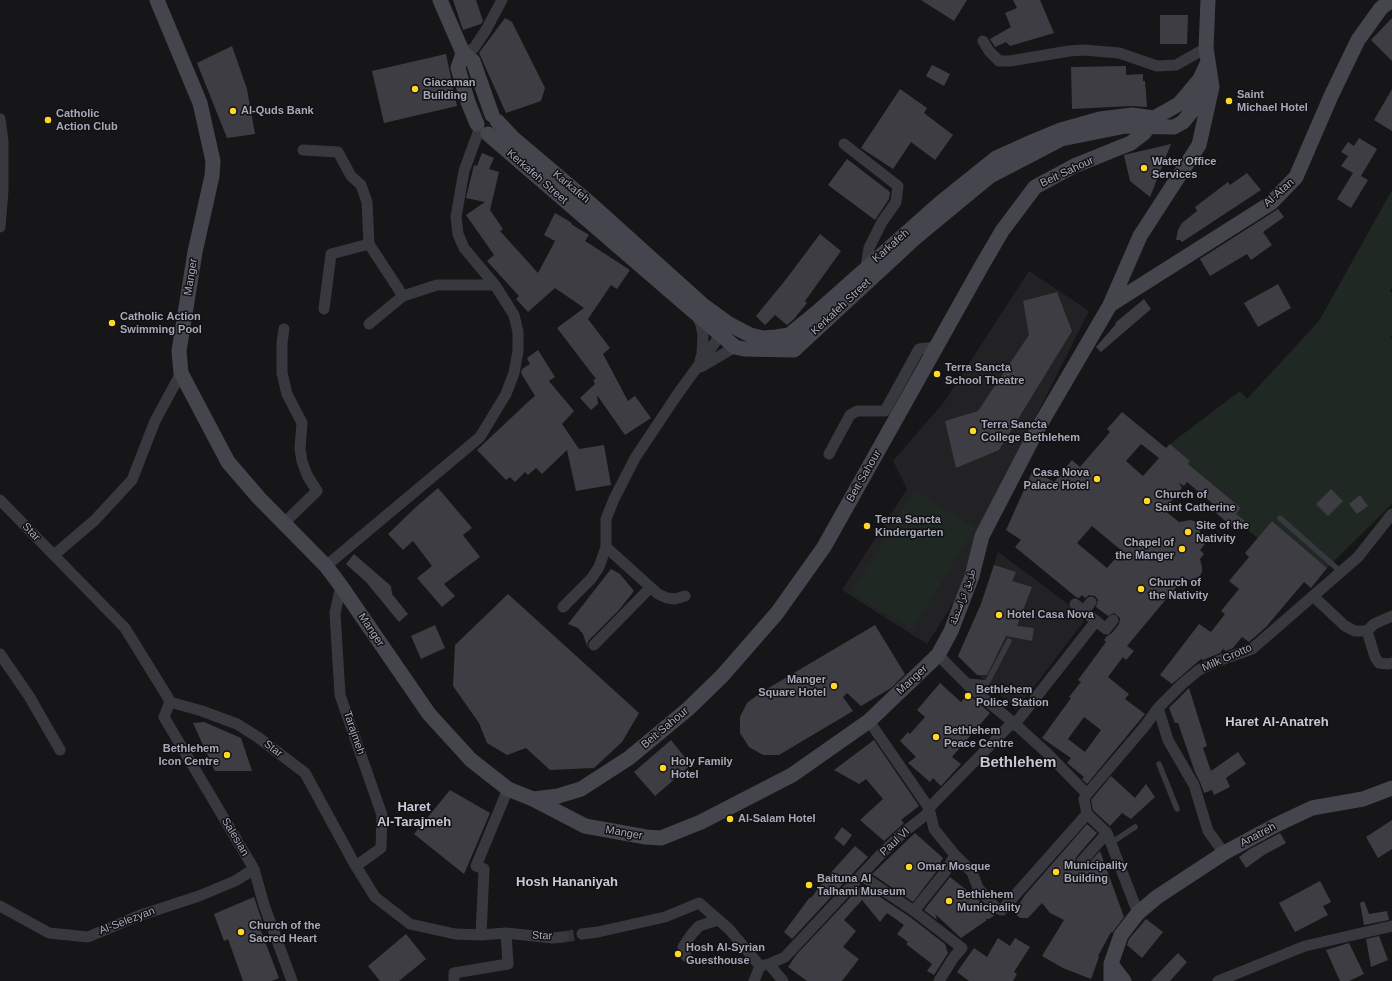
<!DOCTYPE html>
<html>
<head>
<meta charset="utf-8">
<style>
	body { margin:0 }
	canvas { display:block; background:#161618 }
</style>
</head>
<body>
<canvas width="1392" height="981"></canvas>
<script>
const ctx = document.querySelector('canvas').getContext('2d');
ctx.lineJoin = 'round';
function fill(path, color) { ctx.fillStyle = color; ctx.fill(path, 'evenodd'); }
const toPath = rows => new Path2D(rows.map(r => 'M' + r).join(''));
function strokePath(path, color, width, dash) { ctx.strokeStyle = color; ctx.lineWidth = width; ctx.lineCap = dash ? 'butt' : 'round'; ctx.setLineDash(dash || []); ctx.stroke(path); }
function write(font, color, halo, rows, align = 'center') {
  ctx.font = font + ' Arial,"Noto Naskh Arabic",sans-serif'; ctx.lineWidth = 3; ctx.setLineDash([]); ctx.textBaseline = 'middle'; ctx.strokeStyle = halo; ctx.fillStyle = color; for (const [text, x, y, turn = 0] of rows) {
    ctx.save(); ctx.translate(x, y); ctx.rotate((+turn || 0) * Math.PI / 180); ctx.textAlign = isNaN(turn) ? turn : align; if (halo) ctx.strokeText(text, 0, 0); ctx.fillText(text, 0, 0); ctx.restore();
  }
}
fill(toPath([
	[1029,271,1089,311,978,531,956,599,927,644,842,590,907,489,893,461,944,402],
	[998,552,1072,607,1070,610,1084,621,1016,710,958,656,981,604,994,565]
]), '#222225');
fill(toPath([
	[1392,190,1392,288,1390,291,1392,293,1392,335,1390,337,1392,339,1392,504,1327,568,1272,521,1258,538,1241,525,1244,521,1236,514,1241,508,1188,464,1190,461,1170,444,1240,391,1247,399,1319,321],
	[915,490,975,528,912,630,852,593]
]), '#1f2822');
fill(toPath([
	[453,0,476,0,483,21,481,24,463,30],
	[921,0,967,0,954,21],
	[1013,0,1040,0,1054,33,1010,46,1006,42,995,47,990,39,1011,27,1005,13,1017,8],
	[1160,15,1188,15,1187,44,1160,44],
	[505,18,512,22,545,88,541,101,506,113,479,53],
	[1392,18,1392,61,1371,40],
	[232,46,247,89,255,134,227,138,197,63],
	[446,54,457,106,384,123,372,71],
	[932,65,950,74,944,86,926,76],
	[1126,66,1126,75,1143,74,1143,81,1145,81,1147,107,1131,106,1072,109,1071,67],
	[900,89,927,108,924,113,953,135,935,160,911,142,893,169,861,148],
	[1392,89,1392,131,1374,120],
	[1359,138,1377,149,1361,176,1368,180,1351,208,1337,199,1353,173,1341,166,1348,156,1341,152,1348,142,1354,146],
	[1171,144,1150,197,1130,181,1124,155],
	[482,153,494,158,489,169,499,172,490,210,503,229,500,231,538,273,555,241,544,235,555,213,572,223,571,224,589,235,585,241,630,270,617,289,611,285,588,319,610,348,603,354,628,401,635,396,651,418,625,435,597,395,598,404,591,410,580,398,595,384,593,380,596,379,557,328,584,308,555,288,528,312,516,299,519,296,487,261,494,255,466,215,485,202,466,198,474,165,477,166],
	[847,159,890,192,889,199,875,220,828,185],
	[1247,173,1261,190,1182,242,1180,240,1176,240,1178,230,1182,223,1197,211,1195,207,1228,182,1230,185],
	[1278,209,1284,217,1263,232,1272,245,1251,260,1247,254,1210,276,1200,259],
	[820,234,841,251,805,301,807,303,794,319,787,325,775,315,765,325,756,316,787,278],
	[1278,284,1291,308,1258,327,1244,303],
	[1057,292,1072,331,999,450,956,468,945,421,978,411,1029,335,1023,301],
	[1144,299,1151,309,1101,352,1096,347,1116,324,1115,323],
	[538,350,555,377,549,381,574,411,562,424,579,449,604,445,611,485,576,491,567,450,542,474,536,468,528,475,525,472,515,482,510,477,506,480,477,450,529,401,535,396,521,373,522,369,530,364,527,358],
	[1122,412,1166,448,1170,444,1190,461,1188,464,1241,508,1236,514,1245,521,1236,530,1216,513,1219,509,1187,482,1184,486,1179,483,1182,488,1164,510,1179,522,1190,520,1194,521,1198,524,1200,528,1200,539,1205,544,1200,550,1204,554,1200,559,1202,567,1202,572,1200,576,1192,580,1183,579,1127,646,1134,651,1126,660,1123,657,1108,677,1129,694,1125,699,1145,714,1087,784,1082,779,1084,777,1067,763,1071,758,1042,738,1071,698,1069,697,1081,682,1078,680,1106,642,1104,640,1107,636,1112,633,1119,624,1120,618,1114,613,1108,616,1096,607,1098,600,1095,596,1089,595,1085,598,1082,595,1079,598,1076,597,1015,547,1021,540,1006,530,1033,470,1054,482,1072,460,1080,467,1110,432,1107,429],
	[1141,444,1159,458,1143,476,1126,461],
	[1092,526,1122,551,1107,568,1077,543],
	[1084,717,1101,730,1085,752,1068,739],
	[438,488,472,528,463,535,480,557,444,584,455,596,442,607,417,578,432,566,413,541,403,550,388,534,416,507],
	[1331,489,1343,501,1328,516,1316,504],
	[1360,495,1368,506,1357,514,1349,504],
	[1272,521,1327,568,1311,588,1304,582,1266,627,1249,642,1242,637,1233,648,1226,651,1223,649,1220,653,1203,660,1201,659,1172,684,1160,675,1199,624,1211,632,1225,614,1221,611,1239,589,1229,581,1249,557,1245,553],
	[354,554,391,586,392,594,408,614,399,622,366,582,346,564],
	[994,565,1016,572,1012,581,1032,587,1017,626,1034,628,1032,641,1006,636,987,675,977,675,958,656,981,604],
	[611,569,620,574,634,591,619,610,589,640,587,644,588,649,583,634,578,628,568,624],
	[508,594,639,713,622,742,594,768,550,770,526,748,507,755,487,743,479,723,453,686,455,645],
	[435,625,445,648,421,659,411,636],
	[875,625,905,674,891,688,861,706,847,693,843,697,853,711,779,755,763,755,749,747,740,733,740,717,747,703,760,693],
	[940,683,961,702,968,694,990,713,952,757,961,764,941,786,933,778,930,782,908,763,916,757,900,741,908,732,910,734,925,717,917,710],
	[1189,688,1207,746,1203,748,1211,771,1238,752,1246,764,1226,778,1230,787,1214,795,1212,790,1204,793,1200,782,1195,772,1178,723,1175,723,1169,708],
	[204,722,241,738,252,771,215,771,193,723],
	[671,740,691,765,655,796,634,772],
	[874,740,919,806,901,820,904,823,884,841,860,820,883,799,866,779,859,784,834,770],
	[1111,776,1135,798,1146,784,1155,797,1131,819,1122,813,1110,826,1093,810,1091,800],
	[450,790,490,813,464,874,414,834],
	[1392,820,1392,849,1378,858,1366,837],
	[1087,824,1097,833,1077,856,1075,860,1076,864,1080,868,1085,867,1100,851,1124,917,1112,933,1111,932,1098,956,1099,957,1091,979,1063,968,1042,956,1064,920,1050,913,1042,903,1028,918,1020,918,1014,912,1025,895],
	[842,827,852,835,844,846,834,838],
	[915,833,943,858,938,867,939,868,913,902,872,874],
	[1280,833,1286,843,1264,855,1246,868,1239,857,1250,849],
	[855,846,868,857,792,939,784,932,810,897,811,898,826,878],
	[950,877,974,896,975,896,991,913,995,915,989,919,985,919,987,920,961,938,935,914,937,920,924,910],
	[1320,881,1331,902,1323,906,1328,915,1295,932,1279,903],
	[862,885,910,917,945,944,948,953,934,975,927,971,932,964,906,944,908,942,897,934,904,925,887,913,880,922,862,900,844,920,856,931,843,947,859,959,842,981,807,981,788,967,796,955],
	[254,897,263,924,259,926,279,978,272,981,243,981,228,939,224,941,214,914],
	[1364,901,1369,914,1387,911,1389,920,1364,925,1360,903],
	[1146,919,1163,932,1142,958,1127,945,1129,939],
	[406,934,426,959,399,981,380,981,368,966],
	[1379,936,1388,960,1371,967,1366,939],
	[998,938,1010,946,1015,938,1030,947,1014,972,1017,974,1013,981,969,981,957,972,974,948,987,957],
	[1349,943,1364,974,1349,981,1340,981,1326,950],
	[1178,953,1187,962,1170,981,1151,981]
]), '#3d3d43');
strokePath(toPath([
	[563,937,582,934]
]), '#333338', 11, [11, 5.5]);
strokePath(toPath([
	[1280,518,1341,572],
	[967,681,987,683,1009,641],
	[1159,764,1177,809],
	[1111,843,1135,827]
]), '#38383f', 5.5);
strokePath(toPath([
	[983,41,989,51,999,61,1010,61,1069,51,1084,50,1119,53,1157,66,1176,65,1206,48],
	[463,53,474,48,486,30,502,0],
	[0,119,3,141,3,190,0,227],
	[844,144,898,186,896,202,882,222,869,248,866,267,868,270],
	[303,150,338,152,351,176,361,185,367,202,369,244,403,296,437,285,495,285],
	[324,309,331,254,369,244],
	[697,315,701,325,703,335,702,354,700,361],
	[369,324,403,296],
	[701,367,735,347],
	[829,454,850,415,857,411,885,411,919,349,936,347],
	[0,500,125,628,167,696,170,702,202,711,237,724,259,738,305,773,354,863,375,897,410,924,455,934,481,935,506,933,552,938,563,937],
	[284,523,317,491,307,475,302,461,300,449,302,423,287,394,282,373,282,343,284,329],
	[606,547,658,594,667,598,675,599,685,596],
	[54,555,95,520,132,480,155,421,181,373],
	[326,566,480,437,506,394,514,373,518,351,518,332,514,315,495,285,464,248,458,234,456,217,464,171,479,130],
	[341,586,335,613,340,695,382,815,381,848,356,866],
	[1313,596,1345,626,1355,631,1367,631,1374,624,1392,616],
	[1075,604,1106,629,1113,620],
	[563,607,591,579,599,567,606,547,606,519,614,499,635,458,677,395,724,330],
	[1084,611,1091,602],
	[1367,631,1375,657,1379,663,1388,664,1392,663],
	[594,645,650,588],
	[0,654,29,696,60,750],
	[938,655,970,687,1015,724,1047,753,1087,794,1084,799,1087,814,1107,833,1138,913],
	[170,702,164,717,254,869,264,905,292,981],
	[1158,708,1168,740,1194,785,1208,831,1224,853],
	[869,721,929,808,934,829,955,855,972,872,978,888,996,908,1002,910,1087,814],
	[1087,794,1145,726,1158,708,1182,684,1199,670,1218,661,1252,649,1358,557,1392,514],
	[1082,861,1107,833],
	[862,876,914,911],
	[0,906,49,933,88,937,138,916,199,896,235,881,254,869],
	[582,934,598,932,665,917,699,903,729,929,760,966],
	[481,935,484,869,476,866,508,789],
	[686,956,683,947,691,935,699,926,718,920],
	[769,964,783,981],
	[760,966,769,964,785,957,881,854,904,832,927,814,929,808,1010,725,1015,724,1096,621],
	[454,981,454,973,508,964,506,933],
	[754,981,760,966],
	[939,981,954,957,962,948,914,911,945,872,955,855],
	[1218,981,1305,946,1392,926]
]), '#38383f', 11);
strokePath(toPath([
	[157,0,200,103,213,161,212,176,195,252,179,351,181,373,228,462,259,498,326,566,341,586,429,714,471,760,508,789,533,799,585,826,646,837,661,838,701,822,792,775,869,721,938,655,951,631,972,576,982,536,1037,430,1110,305,1140,236,1199,145,1212,87,1206,48,1208,0],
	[440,0,463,53,473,61,492,115],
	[463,53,458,68,468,102,477,124],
	[497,121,513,138,592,205,703,305,729,324,750,335,763,338,776,337,789,335,816,313,940,203,996,158,1027,144,1061,130,1100,119,1132,115,1154,118,1179,104,1200,79,1207,64],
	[488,134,735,347,744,349,794,350,915,238,990,176,1061,139,1126,126,1174,127,1183,122,1210,89],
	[1110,305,1271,203,1296,177,1331,96,1358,40,1381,8,1392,0],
	[533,799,558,796,581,789,629,758,688,709,722,676,777,613,824,547,981,267,1002,231,1035,187,1074,166,1131,143,1144,133,1154,118],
	[1111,964,1124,981],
	[1111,981,1111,964,1121,935,1138,913,1157,897,1224,853,1276,825,1312,808,1363,799,1392,788]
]), '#44454d', 15);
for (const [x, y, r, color] of [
	[415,89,4,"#ffd827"],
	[1229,101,4,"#ffd827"],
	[233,111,4,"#ffd827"],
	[48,120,4,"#ffd827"],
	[1144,168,4,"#ffd827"],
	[112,323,4,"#ffd827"],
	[937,374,4,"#ffd827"],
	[973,431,4,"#ffd827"],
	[1097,479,4,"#ffd827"],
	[1147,501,4,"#ffd827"],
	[867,526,4,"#ffd827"],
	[1188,532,4,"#ffd827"],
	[1182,549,4,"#ffd827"],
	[1141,589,4,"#ffd827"],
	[999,615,4,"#ffd827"],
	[834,686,4,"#ffd827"],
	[968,696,4,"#ffd827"],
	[936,737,4,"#ffd827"],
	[227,755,4,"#ffd827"],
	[663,768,4,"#ffd827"],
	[730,819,4,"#ffd827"],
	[909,867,4,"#ffd827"],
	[1056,872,4,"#ffd827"],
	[809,885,4,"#ffd827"],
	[949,901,4,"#ffd827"],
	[241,932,4,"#ffd827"],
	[678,954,4,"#ffd827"]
]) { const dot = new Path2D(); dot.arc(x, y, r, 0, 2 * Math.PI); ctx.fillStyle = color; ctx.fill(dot); strokePath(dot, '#111113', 1.5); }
write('bold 11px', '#a7a9b9', '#111113', [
	["Giacaman",423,83],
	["Building",423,96],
	["Saint",1237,95],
	["Michael Hotel",1237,108],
	["Al-Quds Bank",241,111],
	["Catholic",56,114],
	["Action Club",56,127],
	["Water Office",1152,162],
	["Services",1152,175],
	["Catholic Action",120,317],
	["Swimming Pool",120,330],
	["Terra Sancta",945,368],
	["School Theatre",945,381],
	["Terra Sancta",981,425],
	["College Bethlehem",981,438],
	["Casa Nova",1089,473,"right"],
	["Palace Hotel",1089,486,"right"],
	["Church of",1155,495],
	["Saint Catherine",1155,508],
	["Terra Sancta",875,520],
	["Kindergarten",875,533],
	["Site of the",1196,526],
	["Nativity",1196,539],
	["Chapel of",1174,543,"right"],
	["the Manger",1174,556,"right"],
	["Church of",1149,583],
	["the Nativity",1149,596],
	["Hotel Casa Nova",1007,615],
	["Manger",826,680,"right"],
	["Square Hotel",826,693,"right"],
	["Bethlehem",976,690],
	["Police Station",976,703],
	["Bethlehem",944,731],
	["Peace Centre",944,744],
	["Bethlehem",219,749,"right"],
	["Icon Centre",219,762,"right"],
	["Holy Family",671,762],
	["Hotel",671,775],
	["Al-Salam Hotel",738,819],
	["Municipality",1064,866],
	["Building",1064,879],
	["Omar Mosque",917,867],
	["Baituna Al",817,879],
	["Talhami Museum",817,892],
	["Bethlehem",957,895],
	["Municipality",957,908],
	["Church of the",249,926],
	["Sacred Heart",249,939],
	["Hosh Al-Syrian",686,948],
	["Guesthouse",686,961]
], 'left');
write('11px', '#a7a9b9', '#111113', [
	["Beit Sahour",1067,172,-25],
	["Kerkafeh Street",537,177,41],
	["Karkafeh",571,187,40],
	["Al-Atan",1279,193,-42],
	["Karkafeh",891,246,-41],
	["Manger",191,277,-81],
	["Kerkafeh Street",841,307,-43],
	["Beit Sahour",864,476,-60],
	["Star",31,532,46],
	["طريق تراسنطة",963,597,-70],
	["Manger",371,630,56],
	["Milk Grotto",1227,658,-24],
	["Manger",912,680,-43],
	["Beit Sahour",665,728,-40],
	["Tarajmeh",354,733,71],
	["Star",273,749,38],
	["Manger",624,833,10],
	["Anatreh",1258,835,-28],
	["Salesian",235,837,59],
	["Paul VI",895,842,-43],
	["Al-Selezyan",127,921,-21],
	["Star",542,936,3]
]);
write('bold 13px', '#c8c9d5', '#111113', [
	["Haret Al-Anatreh",1277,722],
	["Haret",414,807],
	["Al-Tarajmeh",414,822],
	["Hosh Hananiyah",567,882]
]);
write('bold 15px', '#c8c9d5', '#111113', [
	["Bethlehem",1018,763]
]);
</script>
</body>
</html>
